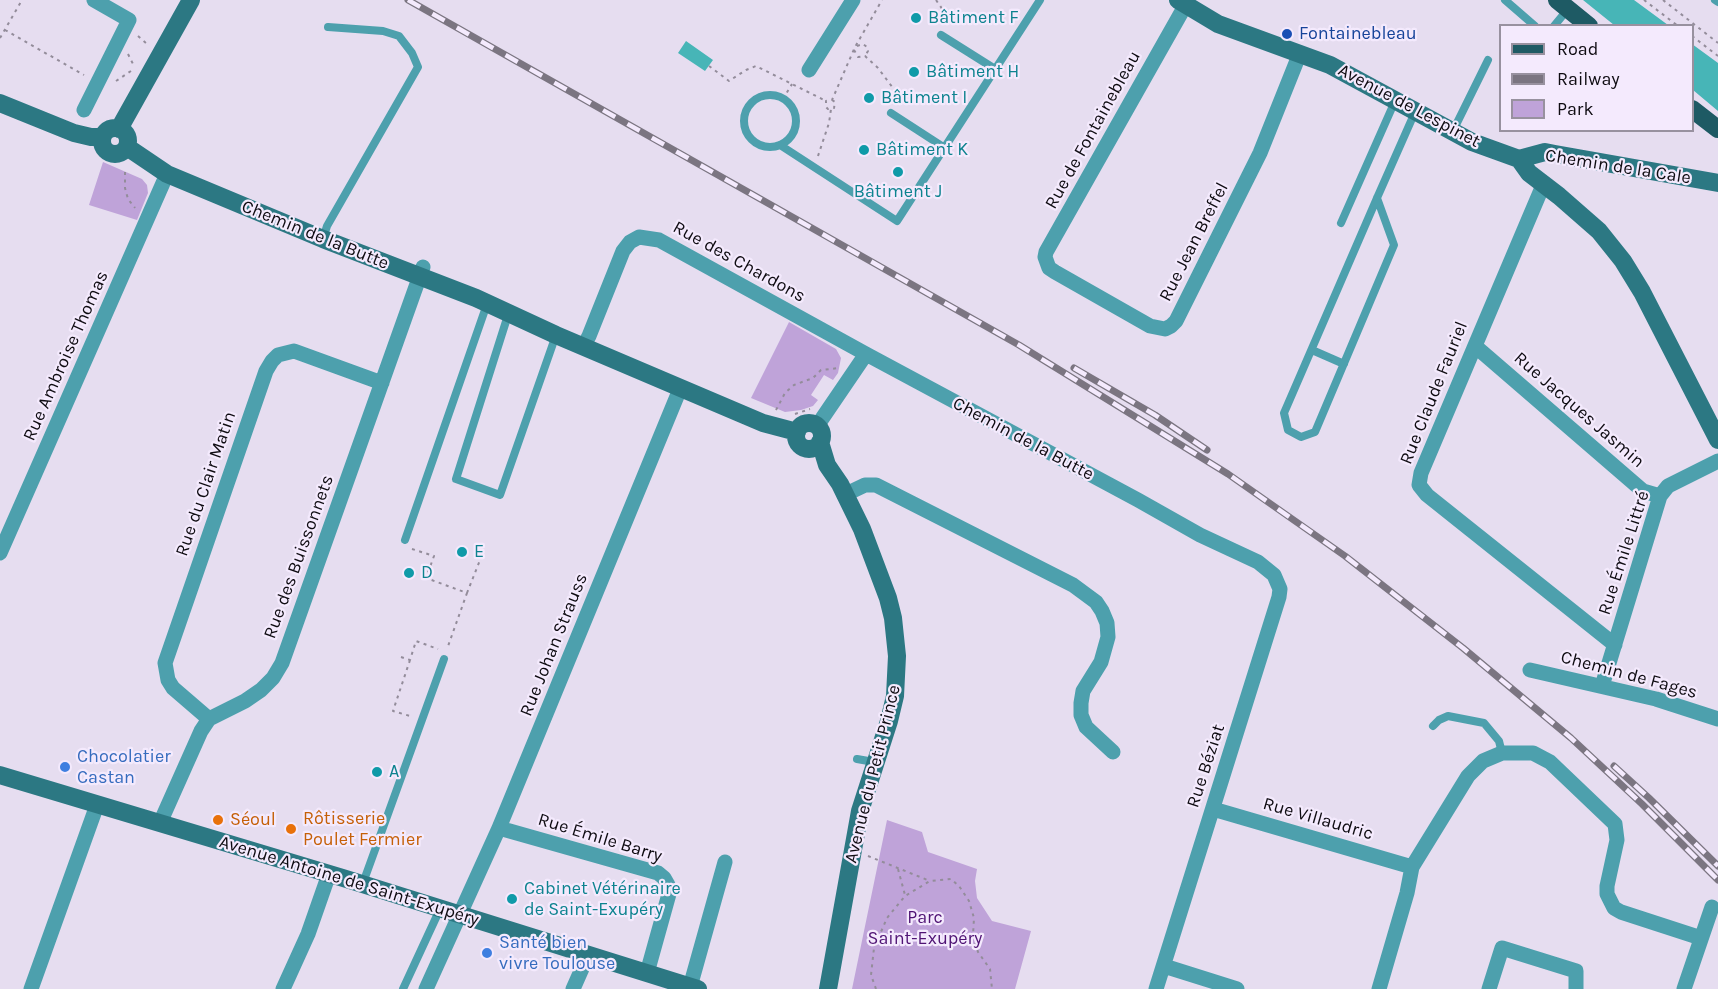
<!DOCTYPE html>
<html>
<head>
<meta charset="utf-8">
<style>
	body { margin:0 }
	#map { position:relative; width:1718px; height:989px; overflow:hidden; background:#e6ddf0; font-family:Karla,sans-serif }
	canvas { display:block }
	.legend { position:absolute; left:1499px; top:24px; width:195px; height:108px; box-sizing:border-box; background:#f4eafd; border:2px solid #98919f; margin:0; padding:8px 10px; list-style:none; font-size:18px; color:#0e0b11 }
	.legend li { display:flex; align-items:center; gap:12px; height:30px }
	.legend b { width:30px; border:2px solid #98919f }
</style>
</head>
<body>
<div id="map">
<canvas width="1718" height="989"></canvas>
<ul class="legend">
<li><b style="height:8px;background:#1e5a64"></b>Road</li>
<li><b style="height:8px;background:#7b7581"></b>Railway</li>
<li><b style="height:16px;background:#bfa3d9"></b>Park</li>
</ul>
</div>
<script>
const ctx = document.querySelector('canvas').getContext('2d');
ctx.lineJoin = 'round';
function fill(path, color) { ctx.fillStyle = color; ctx.fill(path, 'evenodd'); }
const toPath = rows => new Path2D(rows.map(r => 'M' + r).join(''));
function strokePath(path, color, width, dash) { ctx.strokeStyle = color; ctx.lineWidth = width; ctx.lineCap = dash ? 'butt' : 'round'; ctx.setLineDash(dash || []); ctx.stroke(path); }
function write(font, color, halo, rows, align = 'center') {
  ctx.font = font + ' Karla,sans-serif'; ctx.lineWidth = 4.5; ctx.setLineDash([]); ctx.textBaseline = 'middle'; ctx.strokeStyle = halo; ctx.fillStyle = color; for (const [text, x, y, turn = 0] of rows) {
    ctx.save(); ctx.translate(x, y); ctx.rotate((+turn || 0) * Math.PI / 180); ctx.textAlign = isNaN(turn) ? turn : align; if (halo) ctx.strokeText(text, 0, 0); ctx.fillText(text, 0, 0); ctx.restore();
  }
}
fill(toPath([
	[103,162,142,179,147,185,148,193,137,220,89,205],
	[789,322,836,349,841,358,838,373,833,380,824,375,811,395,818,400,813,406,801,410,785,412,751,398],
	[887,820,922,832,928,852,977,869,975,881,977,898,992,921,1031,931,1015,989,852,989]
]), '#bfa3d9');
fill(toPath([
	[1583,0,1634,0,1668,25,1614,25],
	[686,41,713,60,705,71,678,53],
	[1692,44,1718,63,1718,111,1693,90]
]), '#47b5b7');
strokePath(toPath([
	[936,0,947,16,944,24],
	[1644,0,1678,26],
	[1663,0,1718,43],
	[5,30,84,75],
	[138,36,146,43],
	[1692,36,1718,56],
	[0,38,22,0],
	[857,46,863,44,867,47,868,51,865,56],
	[854,50,858,57,865,56,878,68,893,88,896,95,893,104],
	[128,54,133,64],
	[709,66,729,81,746,70,756,66,826,101],
	[116,81,134,69],
	[783,99,792,84],
	[832,100,835,102,834,108,828,109,826,107,826,101,832,100,855,47,882,0],
	[818,156,829,123,831,109],
	[125,172,125,188,128,199,135,208],
	[776,410,785,393,794,385,813,378,821,370,839,368],
	[795,414,810,409],
	[412,549,434,556,426,578,467,593,447,649],
	[467,593,480,560],
	[401,657,410,660,416,641,438,649],
	[410,660,393,711,410,716],
	[868,856,930,881],
	[898,869,905,895],
	[876,989,871,975,874,948,887,918,905,896,930,881,951,879,959,886,969,901,974,918,973,935,978,952,990,969,992,989]
]), '#938c9a', 2, [3, 4.5]);
strokePath(toPath([
	[1505,0,1535,26],
	[1715,0,1718,2],
	[1554,26,1568,9],
	[941,35,995,69],
	'744 121a26 26 0 1 1 52 0a26 26 0 1 1-52 0Z',
	[891,113,945,148],
	[1453,131,1488,60],
	[780,145,897,221,1040,0],
	[1377,198,1394,245,1315,432,1301,437,1288,430,1284,413,1377,198,1415,112],
	[1341,223,1395,101],
	[323,239,327,226,418,67,412,53,399,36,383,31,328,27],
	[508,315,456,479,500,495,556,335],
	[1312,350,1344,364],
	[405,540,487,304],
	[1433,726,1439,720,1448,716,1484,723,1499,741,1502,753],
	[857,759,874,762],
	[363,883,444,659],
	[403,989,440,909]
]), '#4da0ad', 8);
strokePath(toPath([
	[1185,6,1046,252,1045,257,1049,268,1055,272,1150,326,1165,329,1171,326,1176,321,1260,153,1300,53],
	[809,70,853,0],
	[84,110,129,20,94,0],
	[1544,183,1421,473,1419,485,1427,495,1615,645],
	[1475,346,1643,491,1660,496],
	[583,347,589,336,623,251,630,242,639,237,659,240,866,354,1138,500,1200,535,1258,562,1274,575,1280,589,1279,597,1156,989],
	[817,426,866,354],
	[844,495,865,485,876,485,1073,585,1096,602,1102,611,1107,623,1108,637,1101,662,1083,691,1081,703,1081,715,1086,727,1113,752],
	[0,553,167,174],
	[1530,670,1656,699,1718,719],
	[1602,686,1660,496,1668,486,1718,461],
	[209,719,173,688,168,680,165,663,266,371,272,361,278,355,294,351,382,383],
	[1213,809,1412,867],
	[160,823,201,731,209,719,245,701,261,690,273,678,282,663,423,267],
	[499,828,658,873,664,878,668,885,669,894,647,973],
	[1164,966,1237,989],
	[690,987,725,862],
	[31,989,97,805],
	[283,989,308,934,329,874],
	[426,989,499,828,680,389],
	[573,989,588,955],
	[1379,989,1407,893,1412,867,1468,776,1483,761,1502,753,1533,753,1550,762,1615,824,1617,840,1607,886,1607,894,1614,908,1621,912,1701,938],
	[1489,989,1502,948,1576,971,1576,989],
	[1684,989,1712,907]
]), '#4da0ad', 15);
strokePath(toPath([
	[1178,0,1218,24,1330,65,1472,142,1519,159,1529,173,1559,196,1599,231,1623,261,1642,292,1718,440],
	[0,103,74,133,91,137,102,137],
	'102 141a13 13 0 1 1 26 0a13 13 0 1 1-26 0Z',
	[119,129,191,0],
	[127,147,167,174,323,239,476,298,556,335,763,423,797,432],
	[1519,159,1545,152,1555,154,1718,183],
	'796 436a13 13 0 1 1 26 0a13 13 0 1 1-26 0Z',
	[820,442,827,465,840,484,862,529,888,598,893,618,897,656,895,696,889,721,860,811,828,989],
	[0,775,343,878,698,989]
]), '#2c7883', 18);
strokePath(toPath([
	[1557,0,1589,26],
	[1692,109,1718,129]
]), '#1e5a64', 18);
const rail = toPath([
	[408,0,1019,345,1228,474,1345,556,1463,648,1571,738,1642,804,1718,880],
	[1074,368,1155,415,1207,450],
	[1614,766,1649,798,1718,866]
]);
strokePath(rail, '#7b7581', 7);
strokePath(rail, '#f4eafd', 4.5, [14]);
for (const [x, y, r, color] of [
	[916,18,6,"#0f9aa8"],
	[1287,34,6,"#1a4fb4"],
	[914,72,6,"#0f9aa8"],
	[869,98,6,"#0f9aa8"],
	[864,150,6,"#0f9aa8"],
	[898,172,6,"#0f9aa8"],
	[462,552,6,"#0f9aa8"],
	[409,573,6,"#0f9aa8"],
	[65,767,6,"#3f7fe0"],
	[377,772,6,"#0f9aa8"],
	[218,820,6,"#e8710a"],
	[291,829,6,"#e8710a"],
	[512,899,6,"#0f9aa8"],
	[487,953,6,"#3f7fe0"]
]) { const dot = new Path2D(); dot.arc(x, y, r, 0, 2 * Math.PI); ctx.fillStyle = color; ctx.fill(dot); strokePath(dot, '#f4eafd', 2); }
write('18px', '#0d838f', '#f4eafd', [
	["Bâtiment F",928,18],
	["Bâtiment H",926,72],
	["Bâtiment I",881,98],
	["Bâtiment K",876,150],
	["Bâtiment J",898,192,"center"],
	["E",474,552],
	["D",421,573],
	["A",389,772],
	["Cabinet Vétérinaire",524,889],
	["de Saint-Exupéry",524,910]
], 'left');
write('18px', '#164399', '#f4eafd', [
	["Fontainebleau",1299,34]
], 'left');
write('18px', '#0e0b11', '#f4eafd', [
	["Avenue de Lespinet",1409,106,28],
	["Rue de Fontainebleau",1093,130,-61],
	["Chemin de la Cale",1618,167,9],
	["Chemin de la Butte",315,235,22],
	["Rue Jean Breffel",1194,242,-63],
	["Rue des Chardons",739,262,29],
	["Rue Ambroise Thomas",66,356,-66],
	["Rue Claude Fauriel",1434,393,-68],
	["Rue Jacques Jasmin",1579,410,41],
	["Chemin de la Butte",1023,439,28],
	["Rue du Clair Matin",206,484,-71],
	["Rue Émile Littré",1624,553,-72],
	["Rue des Buissonnets",299,557,-70],
	["Rue Johan Strauss",554,645,-68],
	["Chemin de Fages",1629,675,15],
	["Rue Béziat",1206,766,-72],
	["Avenue du Petit Prince",873,774,-76],
	["Rue Villaudric",1318,819,16],
	["Rue Émile Barry",600,838,17],
	["Avenue Antoine de Saint-Exupéry",349,881,17]
]);
write('18px', '#366cbe', '#f4eafd', [
	["Chocolatier",77,757],
	["Castan",77,778],
	["Santé bien",499,943],
	["vivre Toulouse",499,964]
], 'left');
write('18px', '#c56008', '#f4eafd', [
	["Rôtisserie",303,819],
	["Poulet Fermier",303,840],
	["Séoul",230,820]
], 'left');
write('18px', '#4f1374', '#f4eafd', [
	["Parc",925,918],
	["Saint-Exupéry",925,939]
]);
</script>
</body>
</html>
